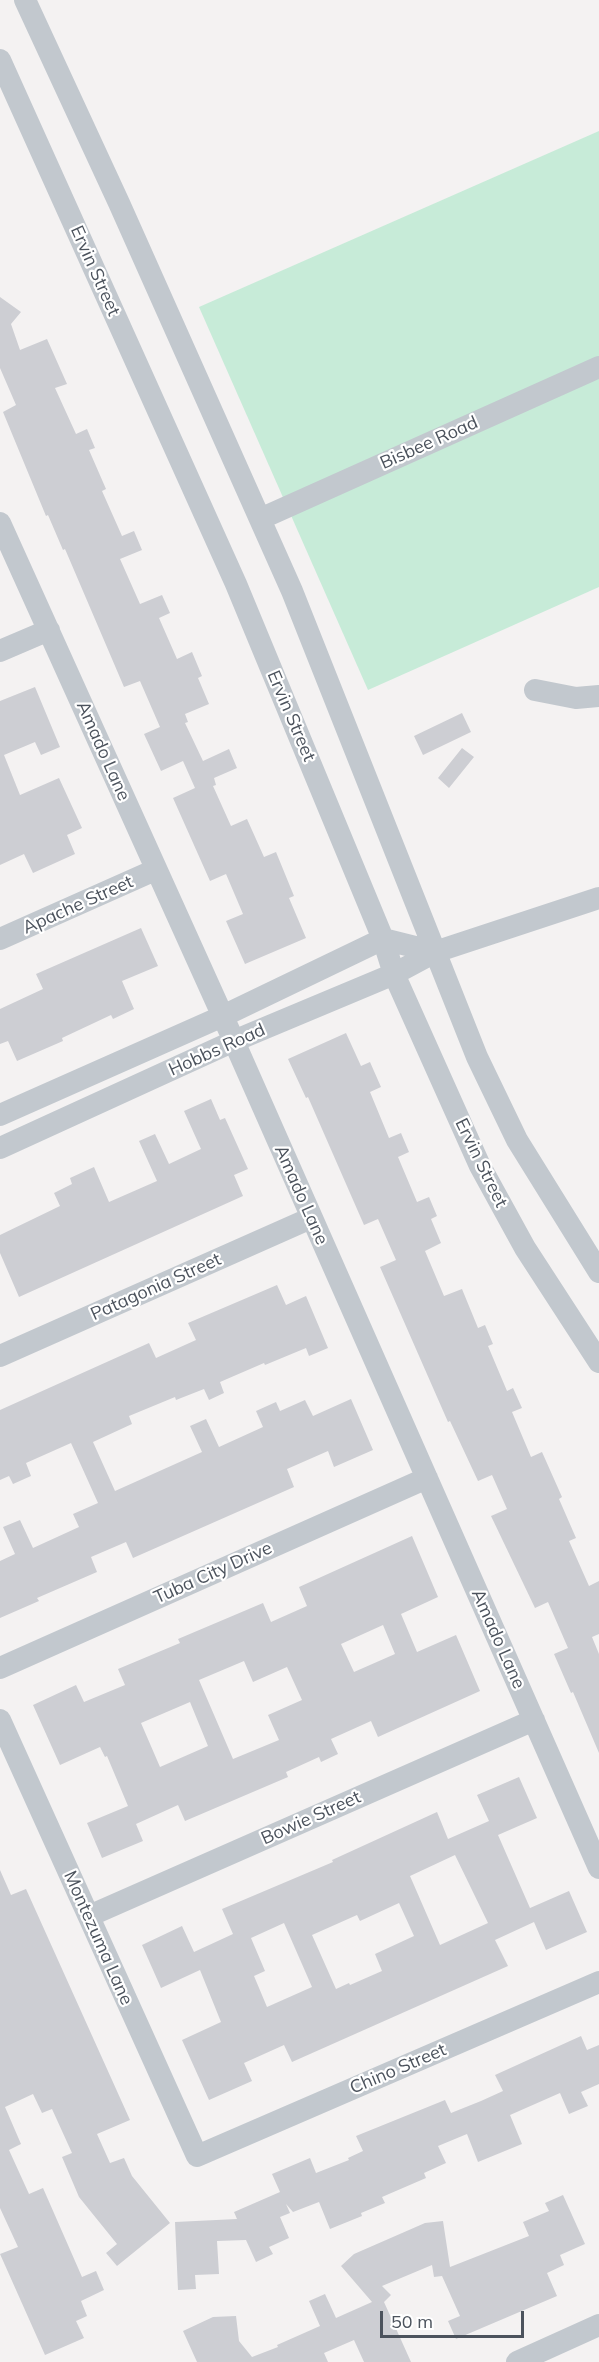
<!DOCTYPE html>
<html>
<head>
<meta charset="utf-8">
<style>
	body { margin:0 }
	#map { position:relative; width:599px; height:2362px; overflow:hidden; background:#f4f2f2; font-family:Mulish,sans-serif }
	canvas { display:block }
	.scale { position:absolute; left:380px; top:2311px; width:144px; height:27px; box-sizing:border-box; border:3px solid #4c535d; border-top:0; padding-left:8px; font-size:18px; line-height:21px; white-space:nowrap; color:#4c535d; -webkit-text-stroke:4px #fff; paint-order:stroke }
</style>
</head>
<body>
<div id="map">
<canvas width="599" height="2362"></canvas>
<div class="scale">50 m</div>
</div>
<script>
const ctx = document.querySelector('canvas').getContext('2d');
ctx.lineJoin = 'round';
function fill(path, color) { ctx.fillStyle = color; ctx.fill(path, 'evenodd'); }
const toPath = rows => new Path2D(rows.map(r => 'M' + r).join(''));
function strokePath(path, color, width, dash) { ctx.strokeStyle = color; ctx.lineWidth = width; ctx.lineCap = dash ? 'butt' : 'round'; ctx.setLineDash(dash || []); ctx.stroke(path); }
function write(font, color, halo, rows, align = 'center') {
  ctx.font = font + ' Mulish,sans-serif'; ctx.lineWidth = 4.5; ctx.setLineDash([]); ctx.textBaseline = 'middle'; ctx.strokeStyle = halo; ctx.fillStyle = color; for (const [text, x, y, turn = 0] of rows) {
    ctx.save(); ctx.translate(x, y); ctx.rotate((+turn || 0) * Math.PI / 180); ctx.textAlign = isNaN(turn) ? turn : align; if (halo) ctx.strokeText(text, 0, 0); ctx.fillText(text, 0, 0); ctx.restore();
  }
}
fill(toPath([
	[599,131,599,587,368,690,199,307]
]), '#c7ebd8');
fill(toPath([
	[0,297,21,312,11,324,20,350,47,339,67,384,55,388,76,434,87,429,95,448,89,450,106,489,102,491,122,536,134,531,142,550,120,559,140,604,162,595,170,613,159,618,177,659,192,652,202,676,198,678,209,704,185,714,188,722,185,723,203,761,229,749,237,768,214,778,216,785,213,786,231,826,247,819,264,857,276,852,294,896,289,898,306,938,245,964,226,921,243,914,226,874,210,881,173,798,195,788,183,761,161,771,144,734,160,727,140,681,124,687,65,549,63,550,48,515,46,516,3,412,16,405,0,368],
	[35,687,60,747,41,755,35,742,4,755,20,795,59,778,82,828,67,835,75,854,33,873,24,854,0,865,0,701],
	[462,713,471,732,423,755,414,736],
	[462,748,474,757,449,788,438,778],
	[141,928,158,966,122,981,134,1009,113,1019,111,1015,62,1038,63,1041,17,1061,8,1041,0,1044,0,1009,43,989,36,974],
	[346,1033,361,1066,370,1062,381,1087,370,1092,389,1138,401,1133,409,1152,398,1157,417,1202,429,1197,437,1216,431,1219,441,1243,425,1251,444,1296,462,1289,478,1328,485,1325,493,1344,488,1346,507,1391,513,1388,522,1408,512,1412,531,1457,542,1452,562,1497,559,1499,576,1538,569,1541,589,1586,599,1581,599,1634,592,1637,599,1654,599,1753,573,1692,571,1693,554,1654,568,1648,548,1602,535,1608,491,1516,507,1509,492,1475,478,1481,450,1421,448,1422,380,1267,396,1260,378,1219,364,1225,308,1097,306,1098,288,1059],
	[211,1099,220,1120,225,1118,248,1169,234,1175,243,1196,19,1297,0,1253,0,1235,60,1206,54,1193,72,1184,70,1178,94,1167,109,1202,157,1181,139,1141,155,1134,169,1164,201,1149,184,1111],
	[277,1285,286,1305,306,1296,328,1348,309,1356,306,1348,265,1365,264,1363,220,1382,224,1393,209,1400,204,1389,176,1400,175,1397,129,1416,132,1424,93,1442,115,1491,202,1452,190,1426,206,1419,219,1447,263,1427,256,1411,276,1402,280,1411,305,1400,313,1416,351,1399,373,1450,334,1467,328,1451,287,1469,294,1487,133,1558,126,1542,91,1557,97,1572,37,1598,39,1601,0,1618,0,1561,15,1554,3,1527,20,1520,33,1548,79,1527,73,1514,98,1503,71,1443,26,1463,31,1476,13,1484,9,1476,0,1480,0,1410,149,1343,156,1358,196,1340,188,1323],
	[412,1536,438,1597,401,1614,417,1652,456,1635,480,1691,378,1737,371,1721,331,1739,338,1754,321,1762,319,1757,286,1772,288,1777,185,1821,178,1805,136,1824,143,1841,102,1858,87,1823,128,1806,107,1756,105,1757,100,1747,60,1765,33,1705,76,1685,84,1702,125,1685,118,1669,180,1643,178,1639,263,1603,271,1622,307,1606,299,1587],
	[383,1625,395,1654,354,1672,341,1644],
	[244,1661,253,1682,287,1667,302,1700,268,1715,279,1740,233,1759,199,1680],
	[190,1702,208,1746,160,1767,141,1723],
	[519,1777,537,1818,498,1835,530,1908,569,1891,587,1932,546,1950,534,1922,495,1940,508,1966,292,2062,284,2045,244,2063,252,2081,209,2100,182,2040,221,2022,200,1970,161,1988,142,1945,182,1926,194,1952,233,1934,222,1909,333,1862,332,1860,437,1812,448,1839,489,1821,477,1795],
	[455,1855,488,1923,440,1945,410,1876],
	[399,1903,414,1936,375,1954,382,1971,350,1985,349,1983,336,1989,312,1935,357,1915,360,1921],
	[284,1923,312,1987,267,2007,254,1976,265,1971,251,1938],
	[0,1870,11,1895,26,1889,130,2120,97,2134,110,2163,124,2158,132,2176,170,2223,117,2266,106,2253,117,2244,79,2197,62,2157,72,2153,52,2109,42,2113,33,2094,5,2107,21,2144,9,2150,29,2194,43,2188,82,2277,96,2271,104,2290,81,2301,87,2316,76,2321,84,2338,45,2355,0,2254,18,2247,0,2208],
	[581,2036,587,2050,599,2045,599,2084,581,2092,588,2106,569,2114,560,2093,510,2115,522,2144,478,2162,467,2134,438,2146,446,2163,424,2173,426,2178,382,2197,385,2203,361,2213,362,2216,330,2229,319,2202,293,2212,286,2204,290,2213,280,2217,289,2238,269,2247,273,2254,256,2262,246,2240,217,2241,219,2274,195,2275,196,2289,178,2290,175,2222,237,2219,234,2212,280,2192,272,2174,310,2158,316,2173,349,2160,348,2158,363,2151,356,2136,445,2100,451,2113,481,2101,503,2091,495,2075],
	[563,2195,585,2244,560,2255,564,2265,547,2273,557,2296,456,2339,448,2321,460,2316,442,2276,434,2277,432,2265,382,2286,391,2295,384,2302,411,2362,364,2362,354,2340,324,2353,328,2362,197,2362,183,2331,213,2317,236,2316,239,2341,252,2357,278,2347,277,2345,320,2326,309,2301,325,2294,336,2318,372,2302,341,2266,354,2254,425,2223,443,2221,450,2267,529,2236,523,2222,549,2211,545,2203]
]), '#cdced3');
strokePath(toPath([
	[25,0,119,203,292,591,477,1057,517,1140,599,1272],
	[0,60,236,584,383,939,394,974,480,1166,525,1248,599,1362],
	[260,519,599,367],
	[0,523,229,1030,599,1868],
	[0,651,49,630],
	[535,690,576,698,599,696],
	[0,939,155,870],
	[0,1115,223,1016,383,939,435,952],
	[0,1148,234,1041,394,974,435,952,599,898],
	[0,1356,311,1218],
	[0,1668,427,1478],
	[0,1720,197,2156,599,1982],
	[89,1916,534,1720],
	[517,2362,599,2325]
]), '#c2c8ce', 22);
write('18px', '#4c535d', '#fff', [
	["Ervin Street",95,271,66],
	["Bisbee Road",429,443,-24],
	["Ervin Street",291,716,67],
	["Amado Lane",103,751,66],
	["Apache Street",78,905,-24],
	["Hobbs Road",217,1050,-24],
	["Ervin Street",481,1163,64],
	["Amado Lane",301,1195,66],
	["Patagonia Street",156,1287,-24],
	["Tuba City Drive",213,1573,-24],
	["Amado Lane",498,1639,66],
	["Bowie Street",311,1818,-24],
	["Montezuma Lane",98,1938,66],
	["Chino Street",398,2069,-23]
]);
</script>
</body>
</html>
